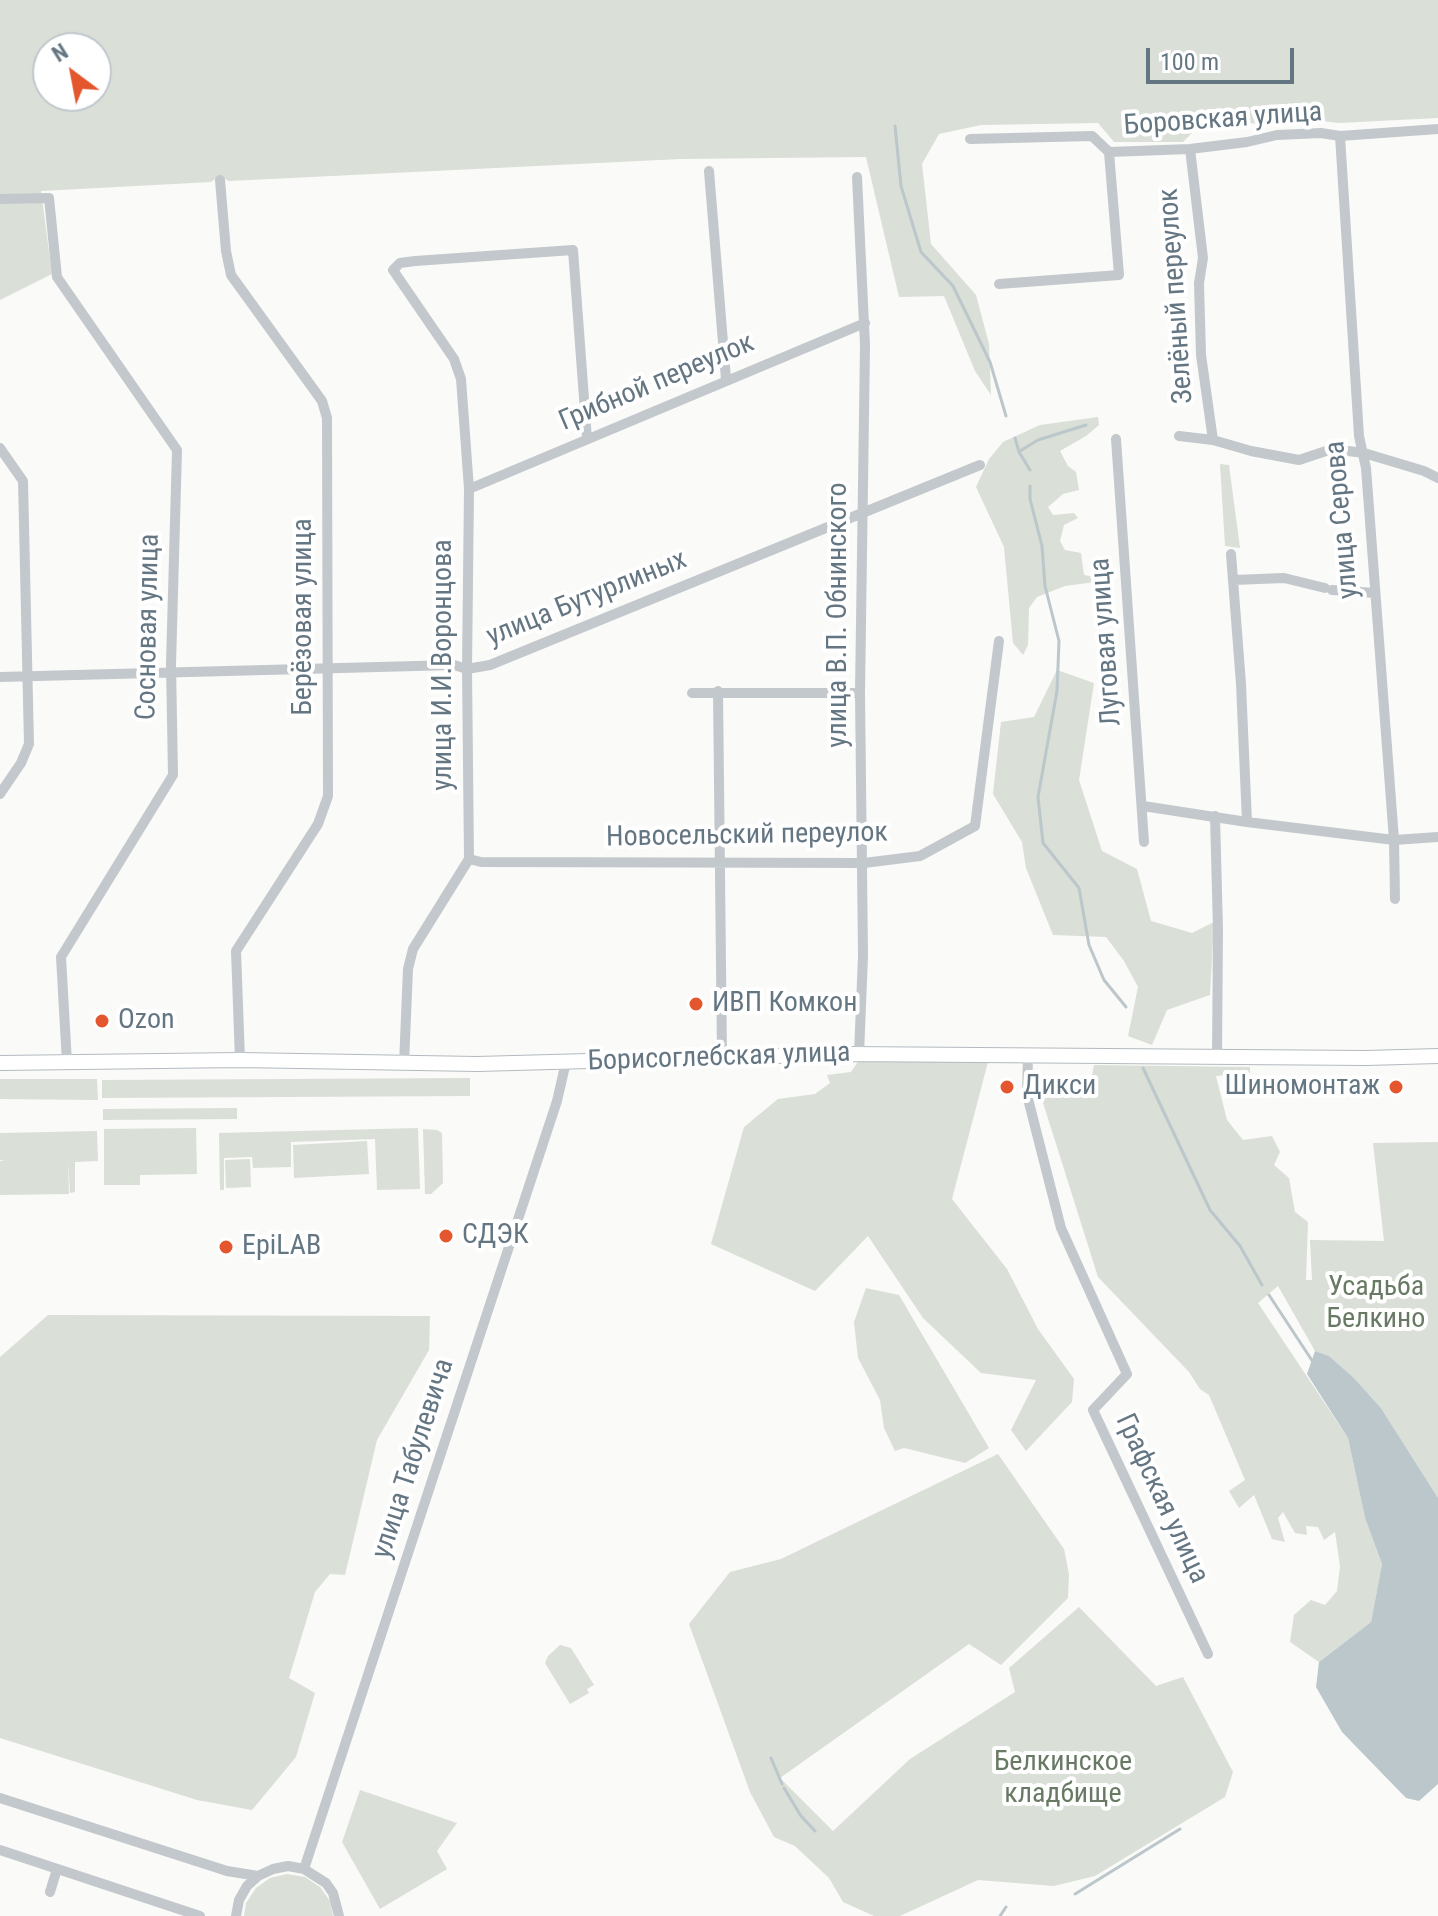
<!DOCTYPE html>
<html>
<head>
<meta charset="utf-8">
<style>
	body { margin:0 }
	#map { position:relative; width:1438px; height:1916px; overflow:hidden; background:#fafaf8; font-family:"Roboto Condensed",sans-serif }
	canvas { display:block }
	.north { position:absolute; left:32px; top:32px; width:80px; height:80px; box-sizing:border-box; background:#fff; border:2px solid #c1c8cd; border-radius:50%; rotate:328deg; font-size:22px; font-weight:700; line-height:32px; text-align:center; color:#657683 }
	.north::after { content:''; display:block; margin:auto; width:28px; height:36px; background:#e4572e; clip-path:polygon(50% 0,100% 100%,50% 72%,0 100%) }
	.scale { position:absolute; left:1146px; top:48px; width:148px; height:36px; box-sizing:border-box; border:4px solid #657683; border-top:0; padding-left:10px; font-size:24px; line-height:28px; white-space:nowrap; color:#657683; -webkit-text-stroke:6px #fff; paint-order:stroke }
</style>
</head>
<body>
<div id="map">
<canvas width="1438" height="1916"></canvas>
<div class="north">N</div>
<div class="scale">100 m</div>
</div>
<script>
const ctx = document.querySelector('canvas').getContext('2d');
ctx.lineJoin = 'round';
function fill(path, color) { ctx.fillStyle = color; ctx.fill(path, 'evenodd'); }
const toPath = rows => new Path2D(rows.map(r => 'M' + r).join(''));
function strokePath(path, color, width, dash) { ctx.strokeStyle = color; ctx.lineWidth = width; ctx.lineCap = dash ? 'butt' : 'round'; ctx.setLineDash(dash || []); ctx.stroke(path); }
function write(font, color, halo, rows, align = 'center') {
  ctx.font = font + ' "Roboto Condensed",sans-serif'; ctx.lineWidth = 8; ctx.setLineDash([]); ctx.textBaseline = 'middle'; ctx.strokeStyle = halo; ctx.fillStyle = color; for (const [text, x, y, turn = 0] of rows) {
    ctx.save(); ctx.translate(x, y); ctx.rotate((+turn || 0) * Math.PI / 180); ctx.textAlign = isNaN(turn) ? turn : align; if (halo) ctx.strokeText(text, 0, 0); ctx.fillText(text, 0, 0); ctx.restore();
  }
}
fill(toPath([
	[0,0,1438,0,1438,118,1339,123,1314,120,1265,125,1208,117,1183,142,1114,142,1098,123,981,125,939,134,922,164,931,244,976,295,989,344,991,395,975,371,944,296,899,297,866,157,680,159,229,181,219,176,211,182,41,191,52,274,0,300],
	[48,48,96,48,96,96,48,96],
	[1098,417,1099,425,1086,436,1060,451,1068,466,1076,472,1079,490,1063,494,1048,507,1053,515,1074,513,1078,518,1064,525,1060,541,1065,550,1081,553,1084,575,1110,580,1065,586,1037,597,1029,608,1028,645,1023,655,1013,643,1004,547,976,487,989,459,1003,442,1040,425],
	[1220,464,1229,465,1240,548,1225,546],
	[1057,670,1094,683,1079,780,1102,851,1137,869,1151,921,1192,933,1214,922,1210,995,1167,1010,1152,1045,1128,1036,1138,987,1124,961,1106,937,1053,935,1026,868,1022,842,993,794,1001,722,1034,717],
	[859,1060,988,1062,952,1199,1007,1269,1038,1329,1074,1379,1072,1402,1026,1451,1011,1430,1036,1380,981,1373,923,1318,868,1236,815,1291,711,1244,744,1127,778,1099,815,1094,830,1083,827,1075,851,1072],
	[1094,1065,1250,1067,1250,1073,1216,1076,1227,1120,1243,1140,1272,1136,1280,1152,1274,1165,1289,1178,1295,1212,1308,1222,1306,1280,1312,1280,1310,1240,1384,1241,1373,1143,1438,1142,1438,1498,1381,1408,1353,1377,1329,1356,1315,1351,1278,1286,1258,1303,1348,1438,1365,1518,1382,1564,1371,1622,1319,1662,1290,1642,1294,1615,1311,1600,1325,1605,1337,1591,1340,1566,1335,1532,1324,1540,1318,1527,1306,1526,1307,1535,1295,1533,1283,1512,1278,1518,1285,1542,1272,1539,1254,1495,1239,1508,1229,1491,1245,1480,1209,1395,1200,1389,1189,1372,1098,1277,1039,1090,1090,1086],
	[470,1078,470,1096,102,1098,102,1080],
	[0,1079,97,1079,98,1100,0,1099],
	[237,1108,237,1119,103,1120,103,1109],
	[196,1128,197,1174,140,1175,140,1185,104,1185,104,1129],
	[418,1128,420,1189,377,1190,375,1139,291,1142,291,1167,253,1168,252,1157,224,1158,224,1190,220,1190,219,1133],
	[423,1129,437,1130,442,1133,443,1183,431,1194,425,1194],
	[97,1131,98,1161,75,1162,75,1192,70,1193,68,1159,69,1194,0,1195,0,1161,5,1160,0,1160,0,1133],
	[367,1141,369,1174,294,1178,293,1145],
	[250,1159,251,1187,226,1188,225,1160],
	[866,1288,899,1295,989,1448,965,1463,904,1448,895,1451,884,1428,880,1400,858,1358,854,1322],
	[48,1315,430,1316,429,1350,377,1440,345,1575,330,1574,315,1592,289,1678,315,1693,296,1757,252,1810,197,1800,0,1738,0,1357],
	[998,1454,1064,1549,1069,1574,1068,1598,1001,1665,969,1644,780,1778,833,1831,910,1759,1015,1692,1009,1668,1079,1607,1156,1686,1183,1677,1233,1772,1225,1797,1095,1876,1054,1886,978,1880,900,1916,874,1916,843,1902,829,1878,795,1846,774,1837,750,1792,689,1624,730,1572,781,1559],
	[560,1645,571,1648,594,1685,587,1689,589,1693,570,1704,545,1663,548,1656],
	[360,1790,457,1823,437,1851,447,1869,380,1909,342,1842],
	[287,1874,305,1877,320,1887,330,1901,333,1916,244,1916,246,1903,256,1888,270,1878]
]), '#dadfd7');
fill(toPath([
	[1315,1351,1329,1356,1353,1377,1381,1408,1438,1498,1438,1784,1419,1801,1406,1798,1342,1732,1316,1687,1319,1662,1371,1622,1382,1564,1365,1518,1348,1438,1307,1374]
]), '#bbc7cb');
strokePath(toPath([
	[895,126,901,186,921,252,953,286,990,362,1006,416],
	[1015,438,1019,452,1030,470],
	[1020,451,1038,440,1086,425],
	[1030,486,1030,499,1042,546,1045,586,1059,641,1057,691,1038,797,1043,843,1079,888,1089,945,1104,980,1126,1007],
	[1143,1068,1210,1210,1240,1246,1262,1285],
	[1269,1295,1313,1362],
	[771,1758,782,1784],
	[784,1788,801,1816,815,1831],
	[1075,1894,1180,1829],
	[1000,1916,1006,1907]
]), '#bbc7cb', 3);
const secondary = toPath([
	[0,1063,240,1060,477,1064,848,1054,1366,1058,1438,1056]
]);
strokePath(secondary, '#b3babf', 16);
strokePath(toPath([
	[1340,136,1359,436,1366,468,1394,840,1395,899],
	[970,139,1092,136,1109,152,1190,149,1247,142,1277,135,1321,133,1340,136,1438,129],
	[1190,149,1203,258,1199,283,1201,355,1213,440],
	[709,171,726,379],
	[857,177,865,345,860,693,863,956,859,1054],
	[220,180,226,251,231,275,322,401,327,418,328,796,318,824,236,951,240,1060],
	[0,199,49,198,57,277,177,450,171,664,173,775,61,957,67,1063],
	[999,284,1119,275,1109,152],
	[1179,436,1213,440,1251,451,1299,460,1332,449,1364,453,1424,471,1438,478],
	[1116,439,1144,842],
	[0,448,23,481,29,744,21,763,0,794],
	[469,489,865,323],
	[1231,554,1241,684,1247,822],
	[1233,580,1284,578,1325,588],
	[1332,590,1374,593],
	[0,677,454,665,467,669,490,665,980,465],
	[718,691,722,1057],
	[692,693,860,693],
	[1143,806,1247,822,1394,840,1438,837],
	[1215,816,1218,930,1217,1057],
	[469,859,481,862,864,863,920,856,975,826,999,641],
	[1028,1055,1027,1095,1061,1228,1127,1374,1093,1410,1208,1654],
	[404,1064,408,969,413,949,469,859,467,669,469,489,461,379,454,359,393,270,400,263,415,261,573,250,587,439],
	[0,1798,227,1871,258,1876],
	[0,1850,200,1916],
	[304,1869,557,1101,566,1062],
	[50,1892,57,1869],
	[236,1916,239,1900,247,1886,258,1876,273,1869,288,1866,304,1869,326,1883,333,1893,339,1916]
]), '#c3c8cc', 10);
strokePath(secondary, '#fff', 14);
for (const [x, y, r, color] of [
	[696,1004,8,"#e4572e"],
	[102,1021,8,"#e4572e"],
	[1007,1087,8,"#e4572e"],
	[1396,1087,8,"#e4572e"],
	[446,1236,8,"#e4572e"],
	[226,1247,8,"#e4572e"]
]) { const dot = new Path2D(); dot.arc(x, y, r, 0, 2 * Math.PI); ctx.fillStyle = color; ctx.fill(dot); strokePath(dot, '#fff', 3); }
write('28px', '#657683', '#fff', [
	["Боровская улица",1223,120,-4],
	["Зелёный переулок",1177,296,-94],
	["Грибной переулок",657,383,-23],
	["улица Серова",1343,520,-95],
	["улица Бутурлиных",587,599,-22],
	["улица В.П. Обнинского",839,615,-90],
	["Берёзовая улица",304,617,-90],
	["Сосновая улица",149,627,-89],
	["Луговая улица",1107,642,-94],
	["улица И.И.Воронцова",444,665,-90],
	["Новосельский переулок",747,836,-1],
	["Борисоглебская улица",719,1058,-2],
	["улица Табулевича",414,1459,-72],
	["Графская улица",1161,1499,65]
]);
write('28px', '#657683', '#fff', [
	["ИВП Комкон",712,1004],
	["Ozon",118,1021],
	["Дикси",1023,1087],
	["Шиномонтаж",1380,1087,"right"],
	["СДЭК",462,1236],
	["EpiLAB",242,1247]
], 'left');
write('28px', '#687a64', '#fff', [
	["Усадьба",1376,1288],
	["Белкино",1376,1320],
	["Белкинское",1063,1763],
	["кладбище",1063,1795]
]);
</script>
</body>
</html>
